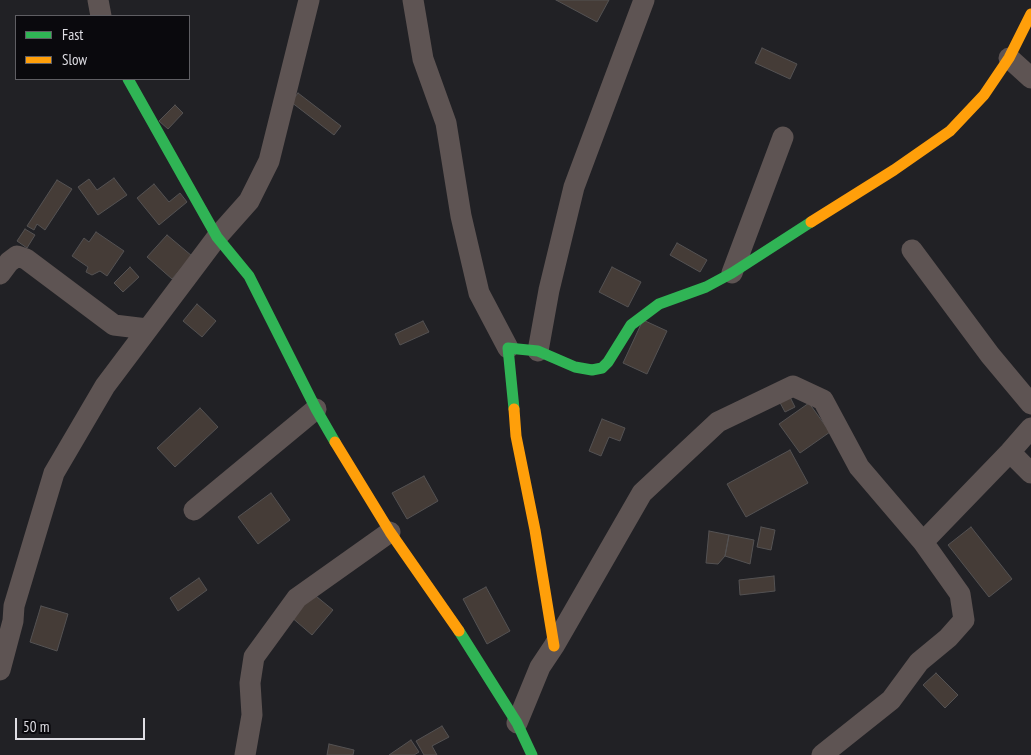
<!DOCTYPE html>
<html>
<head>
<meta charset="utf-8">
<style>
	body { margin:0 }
	#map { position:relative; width:1031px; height:755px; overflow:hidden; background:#212125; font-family:"PT Sans Narrow",sans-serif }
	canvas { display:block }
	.legend { position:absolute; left:15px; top:15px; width:175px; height:65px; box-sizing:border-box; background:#0a090d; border:1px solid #5f5e63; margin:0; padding:6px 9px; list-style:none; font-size:15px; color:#dfdee4 }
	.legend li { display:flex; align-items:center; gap:10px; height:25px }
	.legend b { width:25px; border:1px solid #5f5e63 }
	.scale { position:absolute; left:15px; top:718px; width:130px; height:22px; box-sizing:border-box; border:2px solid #dfdee4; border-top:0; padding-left:6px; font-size:15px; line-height:18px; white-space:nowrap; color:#dfdee4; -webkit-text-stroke:4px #0a090d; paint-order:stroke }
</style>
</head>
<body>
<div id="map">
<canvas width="1031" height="755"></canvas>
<ul class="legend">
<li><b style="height:6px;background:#30b455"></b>Fast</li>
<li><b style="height:6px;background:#ff9f0a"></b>Slow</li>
</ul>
<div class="scale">50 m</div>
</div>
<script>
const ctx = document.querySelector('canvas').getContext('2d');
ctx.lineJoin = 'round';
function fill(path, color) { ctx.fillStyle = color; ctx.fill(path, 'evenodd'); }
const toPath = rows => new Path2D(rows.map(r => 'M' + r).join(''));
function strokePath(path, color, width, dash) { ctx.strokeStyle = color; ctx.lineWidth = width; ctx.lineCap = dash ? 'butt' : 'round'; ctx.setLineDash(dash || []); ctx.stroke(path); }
const building = toPath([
	[556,0,609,0,597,22,556,0],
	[762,48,797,64,790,79,755,63,762,48],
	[298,93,341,126,334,135,291,102,298,93],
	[175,105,183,113,168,129,159,121,175,105],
	[114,178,127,195,98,215,78,187,89,179,97,190,114,178],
	[57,180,72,189,45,230,37,224,34,230,27,226,57,180],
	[154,184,169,202,180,193,187,202,159,225,137,198,154,184],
	[25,229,35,235,27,248,17,241,25,229],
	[96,232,124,251,107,276,100,271,92,275,86,272,88,267,72,256,84,238,89,242,96,232],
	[167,235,192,256,172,279,147,257,167,235],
	[677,243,707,260,700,272,670,255,677,243],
	[130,267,139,277,123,292,114,283,130,267],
	[612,267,641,282,628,307,599,292,612,267],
	[197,304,216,321,202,337,183,321,197,304],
	[643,320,667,331,647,374,623,363,643,320],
	[423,321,429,332,400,345,395,334,423,321],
	[789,395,795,407,785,412,777,397,789,395],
	[809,403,830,432,800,453,779,424,809,403],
	[200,408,218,427,175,467,157,448,200,408],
	[602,419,625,428,620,441,609,437,601,456,589,451,602,419],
	[790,450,808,483,746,517,727,484,790,450],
	[424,476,438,501,407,519,392,493,424,476],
	[271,493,290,520,258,544,238,517,271,493],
	[761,527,775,530,771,550,757,547,761,527],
	[971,527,1012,579,989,597,948,545,971,527],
	[709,531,729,535,725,556,718,564,706,563,709,531],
	[729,535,754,540,750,564,725,556,729,535],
	[774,576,775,591,740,595,739,580,774,576],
	[199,578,207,590,178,611,170,598,199,578],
	[486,587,510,631,487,644,463,599,486,587],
	[311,592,333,610,312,635,290,616,311,592],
	[41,606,68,614,57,651,30,642,41,606],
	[936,673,958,695,945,708,923,685,936,673],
	[442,726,449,737,432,746,437,755,424,755,416,741,442,726],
	[411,740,419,752,414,755,389,755,411,740],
	[329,744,354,750,353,755,327,755,329,744]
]);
fill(building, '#453c37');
strokePath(building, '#545253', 1);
strokePath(toPath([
	[98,0,101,16],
	[413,0,423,59,446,123,461,216,479,293,508,348],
	[1009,58,1031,78],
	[912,250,990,355,1031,404],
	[732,273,783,137],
	[0,274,9,262,17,256,26,259,114,325,147,329],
	[538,351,549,290,574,187,644,0],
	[1010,452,1031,473],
	[194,510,316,409],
	[0,670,13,621,14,606,54,473,105,386,217,237,249,201,269,161,309,0],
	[517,723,540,667,554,646,642,493,718,422,793,386,823,400,859,467,923,542],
	[245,755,252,715,250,683,254,657,297,598,390,532],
	[822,755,891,700,919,662,948,638,964,620,960,594,923,542,1010,452,1031,428]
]), '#5e5453', 21);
strokePath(toPath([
	[128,79,217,237,249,276,316,409,335,442],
	[514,409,508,348,538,351,575,367,592,370,602,368,608,362,631,325,659,304,706,287,732,273,811,222],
	[459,631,517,723,532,755]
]), '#30b455', 11);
strokePath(toPath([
	[811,222,894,170,950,131,984,95,1009,58,1031,14],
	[514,409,516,436,535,530,554,646],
	[335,442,390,532,459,631]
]), '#ff9f0a', 11);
</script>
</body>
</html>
